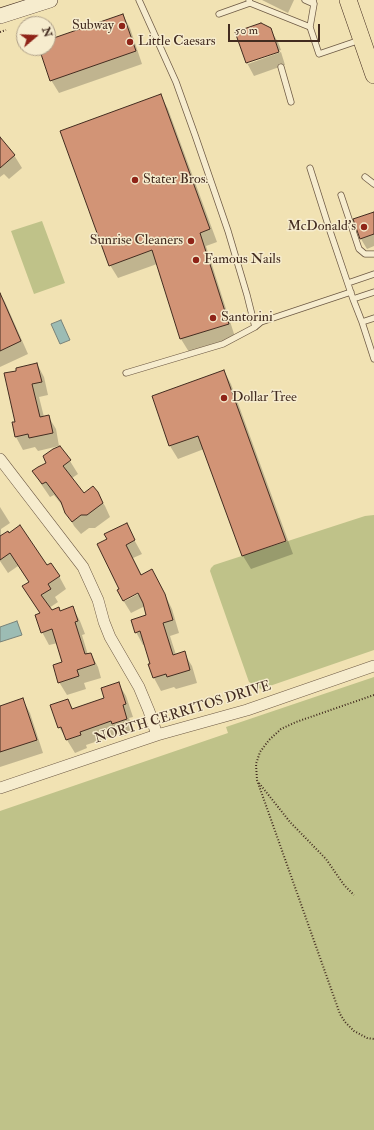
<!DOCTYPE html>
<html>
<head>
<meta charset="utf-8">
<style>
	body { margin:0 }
	#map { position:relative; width:374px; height:1130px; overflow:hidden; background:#f1e2b3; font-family:"IM FELL Double Pica",serif }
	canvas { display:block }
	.north { position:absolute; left:16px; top:16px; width:40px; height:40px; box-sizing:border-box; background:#f6ecce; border:1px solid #ae9f88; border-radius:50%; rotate:71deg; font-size:11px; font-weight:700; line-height:16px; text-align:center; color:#432c20 }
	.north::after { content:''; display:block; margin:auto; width:14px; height:18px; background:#8f2418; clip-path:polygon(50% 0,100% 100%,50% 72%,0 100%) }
	.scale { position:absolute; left:228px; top:24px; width:92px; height:18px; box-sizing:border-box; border:2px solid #432c20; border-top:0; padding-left:5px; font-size:12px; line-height:14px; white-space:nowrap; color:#432c20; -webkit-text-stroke:3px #f6ecce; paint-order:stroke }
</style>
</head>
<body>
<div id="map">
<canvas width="374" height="1130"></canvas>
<div class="north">N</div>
<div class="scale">50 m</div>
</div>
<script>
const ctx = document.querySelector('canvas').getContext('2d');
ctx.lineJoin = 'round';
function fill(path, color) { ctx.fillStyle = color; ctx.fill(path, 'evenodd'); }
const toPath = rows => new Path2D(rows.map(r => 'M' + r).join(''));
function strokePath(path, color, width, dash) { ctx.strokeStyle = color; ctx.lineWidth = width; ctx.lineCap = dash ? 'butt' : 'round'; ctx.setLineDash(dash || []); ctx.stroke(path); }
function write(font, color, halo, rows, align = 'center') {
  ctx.font = font + ' "IM FELL Double Pica",serif'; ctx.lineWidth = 3; ctx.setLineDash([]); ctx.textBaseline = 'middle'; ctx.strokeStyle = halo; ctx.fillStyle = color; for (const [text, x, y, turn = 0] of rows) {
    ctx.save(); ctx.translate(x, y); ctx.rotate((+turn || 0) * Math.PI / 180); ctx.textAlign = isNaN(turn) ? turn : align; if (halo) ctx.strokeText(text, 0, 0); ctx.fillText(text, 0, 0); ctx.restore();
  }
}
fill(toPath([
	[42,221,65,283,34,294,11,231],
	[374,515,374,650,261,689,249,682,210,571,211,568,214,565,365,516],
	[374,677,374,1130,0,1130,0,811,228,733,226,727]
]), '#bfc289');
const water = toPath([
	[61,320,70,340,60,344,51,324,61,320],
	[17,621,22,635,0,642,0,627,17,621]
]);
fill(water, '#9cbcb4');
strokePath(water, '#788279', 1);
fill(toPath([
	[262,0,294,0,288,13],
	[123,15,130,28,142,64,59,93,51,80,40,48,48,48,48,41],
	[270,29,278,42,281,50,248,62,248,64,281,52,285,65,254,76,247,63,236,33],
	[161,96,168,109,217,242,206,246,235,337,189,352,181,339,157,264,118,278,110,265],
	[0,142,14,155,22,168,9,179,4,174,0,177],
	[374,213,374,246,367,249,361,239,355,220],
	[0,294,5,302,28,354,0,367],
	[37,364,44,377,48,395,39,397,44,417,48,416,56,429,59,446,38,451,35,447,23,450,16,437,13,423,16,422,18,371],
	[224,371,231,384,293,554,251,569,243,556,204,449,178,459,170,446,153,397],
	[70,461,78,474,72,478,84,494,97,493,105,506,110,517,95,528,89,528,81,534,74,526,65,509,54,495,50,497,41,484,34,471],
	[0,507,10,523,1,529,1,536,47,566,59,576,66,589,55,597,58,602,49,608,51,611,60,612,73,608,80,621,85,634,82,635,88,655,91,654,98,667,101,678,84,683,86,689,67,695,59,682,64,663,58,643,49,645,42,632,41,614,23,586,29,582,18,566,8,573,0,561],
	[126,525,142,554,133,558,142,576,159,583,172,609,179,633,170,636,176,655,184,653,192,666,197,683,176,689,174,687,161,691,154,678,150,665,152,665,146,645,143,645,136,632,147,616,145,606,131,613,123,600,108,540],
	[142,590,142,592,125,601,125,598],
	[118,683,126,696,133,717,129,718,134,732,121,737,119,734,86,745,87,748,75,753,59,727,68,700,73,709,105,698],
	[23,700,30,713,43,753,0,767,0,707]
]), '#0003');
const building = toPath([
	[123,14,136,51,50,81,39,48,48,48,48,40,123,14],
	[261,23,271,28,279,52,246,63,235,32,261,23],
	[161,94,210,229,200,233,229,324,180,339,152,250,109,266,60,131,161,94],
	[0,137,15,155,0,168,0,137],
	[374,212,374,234,360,239,353,219,374,212],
	[0,293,21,341,0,351,0,293],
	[37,363,42,382,32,384,40,417,49,415,53,433,29,438,28,434,15,437,12,422,15,422,4,373,16,371,16,368,37,363],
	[224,370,286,541,242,556,198,436,169,446,152,396,224,370],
	[60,446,71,460,63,466,84,493,93,486,98,492,103,503,87,515,81,515,72,522,65,513,61,502,46,482,42,484,32,471,38,467,46,463,43,456,53,449,60,446],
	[127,523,135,540,126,545,141,575,152,569,165,594,173,620,163,623,173,655,185,651,190,670,167,677,166,674,153,678,148,664,150,664,140,631,135,633,131,620,146,615,143,603,138,593,123,601,117,590,119,589,97,544,107,539,104,534,127,523],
	[20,525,47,565,51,563,60,576,48,584,51,589,41,595,52,610,59,607,60,611,73,606,78,621,75,622,85,654,91,653,95,664,77,670,79,676,58,683,53,665,62,662,52,629,41,633,35,615,40,613,22,586,29,582,10,553,0,560,0,536,8,531,9,533,20,525],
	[119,682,126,704,123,705,127,719,112,724,111,721,80,732,81,735,66,740,61,727,58,728,50,705,68,699,72,709,104,698,101,688,119,682],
	[23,698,37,740,0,752,0,706,23,698]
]);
fill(building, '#d29476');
strokePath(building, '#432c20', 1);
const lane = toPath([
	[139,0,176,82,195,135,228,231,247,295,255,327],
	[249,0,250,3,310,27,319,54,360,40],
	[305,0,314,4],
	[219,14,250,3],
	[310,27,314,4,313,0],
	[281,67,291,102],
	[310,168,330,231,353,299,362,322,374,359],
	[365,177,374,184],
	[341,195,359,249,365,254,374,254],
	[348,283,374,274],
	[353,299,374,292],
	[362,322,374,318],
	[126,373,223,344,255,327,261,322,351,292]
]);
const street = toPath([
	[0,459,83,567,98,600,104,622,110,637,139,687,149,711,157,735],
	[0,788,157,735,247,710,374,666]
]);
const secondary = toPath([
	[0,16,50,0]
]);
const primary = toPath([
	[348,0,374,75]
]);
strokePath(lane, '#6e5a45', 7);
strokePath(street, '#6e5a45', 12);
strokePath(secondary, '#432c20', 16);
strokePath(primary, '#432c20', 18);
strokePath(toPath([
	[0,32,6,30],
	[374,695,296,722,281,729,269,740,260,752,256,764,257,780,340,1014,345,1022,354,1031,367,1038,374,1039],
	[259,783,290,822,326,859,344,885,354,895]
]), '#432c20', 2, [1, 2]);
strokePath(lane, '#f6ecce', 5.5);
strokePath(street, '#f6ecce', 11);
strokePath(secondary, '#f6ecce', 15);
strokePath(primary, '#f1e2b3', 17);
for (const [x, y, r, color] of [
	[122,26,4,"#8f2418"],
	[130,42,4,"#8f2418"],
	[135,180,4,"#8f2418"],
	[364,227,4,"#8f2418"],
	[191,241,4,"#8f2418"],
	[196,260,4,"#8f2418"],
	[213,318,4,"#8f2418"],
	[224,398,4,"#8f2418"]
]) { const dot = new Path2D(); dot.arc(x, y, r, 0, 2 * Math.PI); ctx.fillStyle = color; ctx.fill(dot); strokePath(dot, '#f6ecce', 1.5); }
write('14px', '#432c20', '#f6ecce', [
	["Subway",114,26,"right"],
	["Little Caesars",138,42],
	["Stater Bros.",143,180],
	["McDonald's",356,227,"right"],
	["Sunrise Cleaners",183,241,"right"],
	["Famous Nails",204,260],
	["Santorini",221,318],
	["Dollar Tree",232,398]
], 'left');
write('14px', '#432c20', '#f6ecce', [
	["NORTH CERRITOS DRIVE",183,713,-17]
]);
</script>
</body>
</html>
